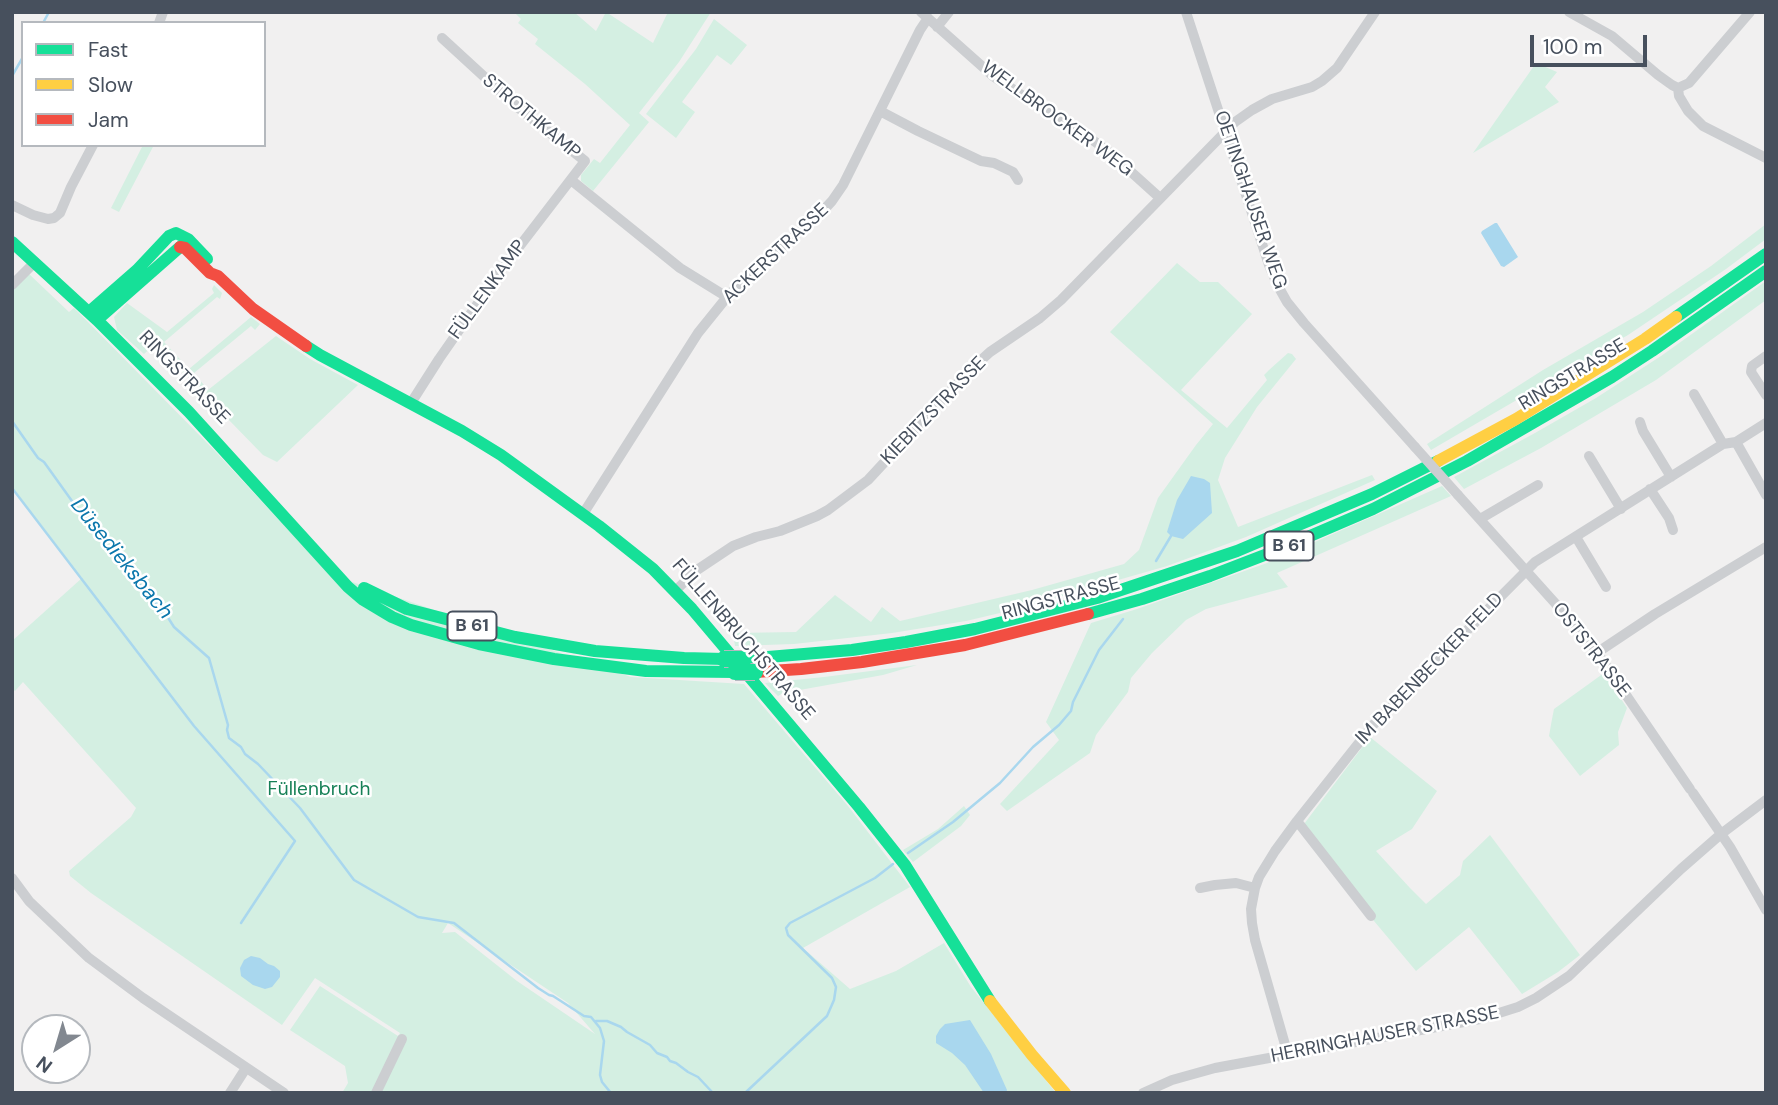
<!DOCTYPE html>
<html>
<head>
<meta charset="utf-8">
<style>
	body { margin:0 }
	#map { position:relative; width:1778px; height:1105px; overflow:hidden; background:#f1f0f0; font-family:"DM Sans",sans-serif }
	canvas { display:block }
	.frame { position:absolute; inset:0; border:14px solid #47505d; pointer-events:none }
	.legend { position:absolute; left:21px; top:21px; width:245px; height:126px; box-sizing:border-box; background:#fff; border:2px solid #b5b9be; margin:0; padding:9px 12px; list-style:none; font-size:21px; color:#47505d }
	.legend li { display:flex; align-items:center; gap:14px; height:35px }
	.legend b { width:35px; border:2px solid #b5b9be }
	.north { position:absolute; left:21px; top:1014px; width:70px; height:70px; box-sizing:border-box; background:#fff; border:2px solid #b5b9be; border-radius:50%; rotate:217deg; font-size:19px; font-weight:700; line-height:28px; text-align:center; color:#47505d }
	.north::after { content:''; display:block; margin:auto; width:24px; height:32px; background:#828890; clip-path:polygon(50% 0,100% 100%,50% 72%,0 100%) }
	.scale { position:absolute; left:1530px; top:35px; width:117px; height:32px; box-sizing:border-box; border:4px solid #47505d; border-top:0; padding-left:9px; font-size:21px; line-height:24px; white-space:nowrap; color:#47505d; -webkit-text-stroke:5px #fff; paint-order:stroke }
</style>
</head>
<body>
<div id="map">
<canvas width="1778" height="1105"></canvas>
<div class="frame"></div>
<ul class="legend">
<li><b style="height:9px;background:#16e098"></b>Fast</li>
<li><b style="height:9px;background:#ffcf43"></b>Slow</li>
<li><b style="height:9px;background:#f24e42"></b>Jam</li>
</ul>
<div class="north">N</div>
<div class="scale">100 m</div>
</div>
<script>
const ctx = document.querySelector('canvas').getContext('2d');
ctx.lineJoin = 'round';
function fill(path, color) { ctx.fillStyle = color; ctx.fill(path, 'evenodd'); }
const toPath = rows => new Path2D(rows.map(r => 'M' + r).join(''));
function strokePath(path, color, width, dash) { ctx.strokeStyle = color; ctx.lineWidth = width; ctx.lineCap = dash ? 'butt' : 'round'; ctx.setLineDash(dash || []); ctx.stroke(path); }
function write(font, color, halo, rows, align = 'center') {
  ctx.font = font + ' "DM Sans",sans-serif'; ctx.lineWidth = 5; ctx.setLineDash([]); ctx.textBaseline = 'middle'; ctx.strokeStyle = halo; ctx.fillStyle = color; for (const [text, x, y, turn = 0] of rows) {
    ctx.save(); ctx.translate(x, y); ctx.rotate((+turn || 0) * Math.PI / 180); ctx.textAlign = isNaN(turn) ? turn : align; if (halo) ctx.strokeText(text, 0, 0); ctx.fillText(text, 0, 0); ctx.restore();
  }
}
fill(toPath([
	[514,12,574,12,596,31,606,12,653,43,668,12,711,12,679,62,639,113,649,122,593,191,581,181,581,175,594,159,600,163,630,125,585,84,535,44,538,39,518,23,521,19],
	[714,19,747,45,731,65,717,55,682,102,695,112,676,138,646,114,696,49],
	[1536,63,1557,72,1545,87,1559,102,1473,153],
	[143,145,154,145,119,212,111,208],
	[1766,224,1766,239,1726,269,1628,335,1431,450,1427,444,1543,370,1643,312,1711,266],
	[1177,263,1200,282,1218,282,1252,314,1181,390,1227,428,1267,380,1264,375,1269,370,1288,353,1292,354,1296,359,1257,407,1225,458,1218,480,1238,527,1372,475,1375,480,1246,537,1167,566,1017,609,966,621,892,633,794,644,735,646,733,633,796,632,835,595,871,622,882,607,900,621,1032,590,1124,564,1139,550,1158,498,1196,445,1213,424,1110,332],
	[28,273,69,312,74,308,85,319,215,451,329,574,631,677,744,684,848,806,910,887,803,948,850,989,896,971,944,943,971,987,1056,1093,342,1093,348,1083,345,1066,290,1030,320,986,398,1036,400,1033,315,978,282,1025,91,893,70,876,69,871,131,817,136,808,23,682,15,691,12,688,12,641,82,578,12,487,12,288],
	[448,923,568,1003,595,1034,517,981,455,932,442,933],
	[1766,281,1766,300,1656,380,1541,448,1464,489,1454,477,1535,433,1596,398,1661,356],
	[214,285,222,293,220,299,217,297,164,342,189,369,251,317,260,324,255,330,251,326,194,373,208,390,276,336,310,359,358,385,277,462,263,455,155,344,144,354,117,330,114,317,127,303,167,332,214,293,212,289],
	[1442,486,1451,496,1277,573,1288,587,1206,609,1186,620,1152,653,1131,678,1128,692,1096,735,1090,753,1007,811,1000,804,1059,740,1046,722,1091,623,1137,609,1267,563],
	[917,665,883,675,783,693,778,696,765,683,824,677],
	[1604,673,1627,708,1618,732,1619,745,1580,776,1549,736,1552,719,1554,709],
	[1370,737,1437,791,1412,829,1376,851,1410,888,1426,904,1460,875,1463,861,1490,835,1580,955,1558,972,1522,994,1469,927,1416,971,1374,921,1369,909,1304,824],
	[964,806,970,815,961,826,913,862,903,850,938,829]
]), '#d4efe2');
fill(toPath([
	[1495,223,1497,223,1518,257,1504,267,1501,266,1481,233,1482,231],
	[1191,476,1204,479,1210,483,1212,513,1183,539,1171,536,1167,532,1177,500],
	[251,956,260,958,268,964,274,966,280,971,280,977,272,987,265,989,253,985,241,976,240,968,244,960],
	[970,1020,991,1054,1007,1090,1006,1093,984,1093,965,1065,952,1053,936,1043,936,1036,940,1029,945,1024]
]), '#a9d7ee');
strokePath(toPath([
	[43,23,49,12],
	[12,76,23,57],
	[12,421,38,458,44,462,82,515,115,556,160,608,161,613,167,616,174,627,209,658,228,725,227,730,229,738,241,747,245,754,258,764,300,808,354,880,418,917,454,923,538,988,549,995,553,996,584,1016,591,1017,600,1028,604,1041,600,1075,602,1082,611,1093],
	[12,488,194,726,295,841,241,923],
	[1156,561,1171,536],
	[908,853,953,822,1000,783,1033,747,1059,725,1071,711,1073,702,1099,650,1123,619],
	[596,1021,607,1021,621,1027,627,1032,650,1045,657,1053,667,1057,670,1061,676,1063,688,1072,698,1077,713,1093],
	[745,1093,827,1016,834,1000,836,987,832,978,788,935,786,928,790,923,875,878,893,864]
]), '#a9d7ee', 2.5);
strokePath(toPath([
	[921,12,993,76,1026,98,1083,133,1109,152,1160,198],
	[1186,12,1269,265,1278,286,1287,302,1304,323,1415,447],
	[1569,12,1612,36,1658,75,1672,85,1678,88,1689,83,1750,12],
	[159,23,163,12],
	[937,27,949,12],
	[1678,88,1679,96,1688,111,1703,126,1766,158],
	[880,111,918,131,981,161,994,163,1013,172,1018,180],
	[571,180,680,268,727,297],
	[12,205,33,215,48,219,54,218,60,213,71,187,93,145],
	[12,285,35,262],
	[1766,356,1752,366,1751,372,1766,395],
	[1694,394,1723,444],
	[411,403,439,359,499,273,585,161,515,105,442,38],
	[1640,422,1643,431,1671,477],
	[1736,442,1766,495],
	[1589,456,1621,509],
	[1650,489,1669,518,1673,530],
	[1458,495,1590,642,1690,789],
	[583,514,698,333,727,297,746,277,819,215,832,201,843,185,920,30,928,18],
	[1480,519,1538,485],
	[1576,537,1606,587],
	[675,591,697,570,733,546,756,537,780,531,817,516,828,510,868,480,968,372,990,352,1040,318,1061,300,1235,122,1252,110,1272,99,1312,87,1322,81,1337,68,1375,12],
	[1598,652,1655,614,1766,547],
	[1693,793,1730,847,1766,910],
	[1297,821,1371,916],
	[12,878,29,901,89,958,143,998,284,1093],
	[1200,888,1215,885,1236,883,1255,888],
	[1288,1055,1255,940,1252,923,1251,909,1255,888,1259,877,1275,851,1297,821,1373,725,1535,562,1723,444,1736,442,1766,423],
	[230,1093,246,1068],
	[376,1093,402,1039],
	[1143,1093,1172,1080,1215,1068,1480,1019,1518,1007,1536,998,1569,976,1681,869,1721,834,1766,800]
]), '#ccced1', 10);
strokePath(toPath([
	[12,242,97,320],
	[89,312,137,270,169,236,176,233,188,239,207,259],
	[1676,317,1766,254],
	[97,320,180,247],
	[97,320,189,412,348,587,362,599,392,617,411,625,479,644,554,659,646,671,735,672],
	[306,346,320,355,462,431,501,455,599,526,653,569,692,609,859,807,905,865,990,1001],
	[364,588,407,609,515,637,595,651,684,658,724,659],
	[1088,614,1142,599,1210,576,1275,551,1373,509,1467,461,1612,377,1652,351,1766,271],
	[744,659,852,650,906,642,975,629,1097,598,1237,551,1372,494,1438,461]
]), '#16e098', 12);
strokePath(toPath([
	[1438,461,1516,419,1645,339,1676,317],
	[990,1001,1032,1055,1065,1093]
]), '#ffcf43', 12);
strokePath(toPath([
	[180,247,185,248,210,273,218,276,253,309,306,346],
	[755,672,801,669,862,662,965,645,1088,614]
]), '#f24e42', 12);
const fastBridge = toPath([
	[724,659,744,659],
	[735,672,755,672]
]);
strokePath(fastBridge, '#b5b8c0', 18, []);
strokePath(toPath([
	[1415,447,1458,495]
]), '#ccced1', 10);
strokePath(fastBridge, '#16e098', 16);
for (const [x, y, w] of [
	[1289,546,49],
	[472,626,49]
]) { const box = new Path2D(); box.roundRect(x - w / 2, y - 14.5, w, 29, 5); ctx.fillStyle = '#fff'; ctx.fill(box); strokePath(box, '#47505d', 2); }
write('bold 18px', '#47505d', null, [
	["B 61",1289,546],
	["B 61",472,626]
]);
write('19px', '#47505d', '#fff', [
	["STROTHKAMP",531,117,40],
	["WELLBROCKER WEG",1057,119,36],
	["OETINGHAUSER WEG",1250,200,71],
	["ACKERSTRASSE",776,254,-43],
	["FÜLLENKAMP",488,290,-54],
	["RINGSTRASSE",1573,375,-31],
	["RINGSTRASSE",184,378,46],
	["KIEBITZSTRASSE",934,411,-46],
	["RINGSTRASSE",1061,599,-15],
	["FÜLLENBRUCHSTRASSE",743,640,49],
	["OSTSTRASSE",1591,650,52],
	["IM BABENBECKER FELD",1430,669,-46],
	["HERRINGHAUSER STRASSE",1385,1035,-11]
]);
write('19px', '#168057', '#fff', [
	["Füllenbruch",319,790]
]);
write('italic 21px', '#0b77ac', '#fff', [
	["Düsedieksbach",121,559,51]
]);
</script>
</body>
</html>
